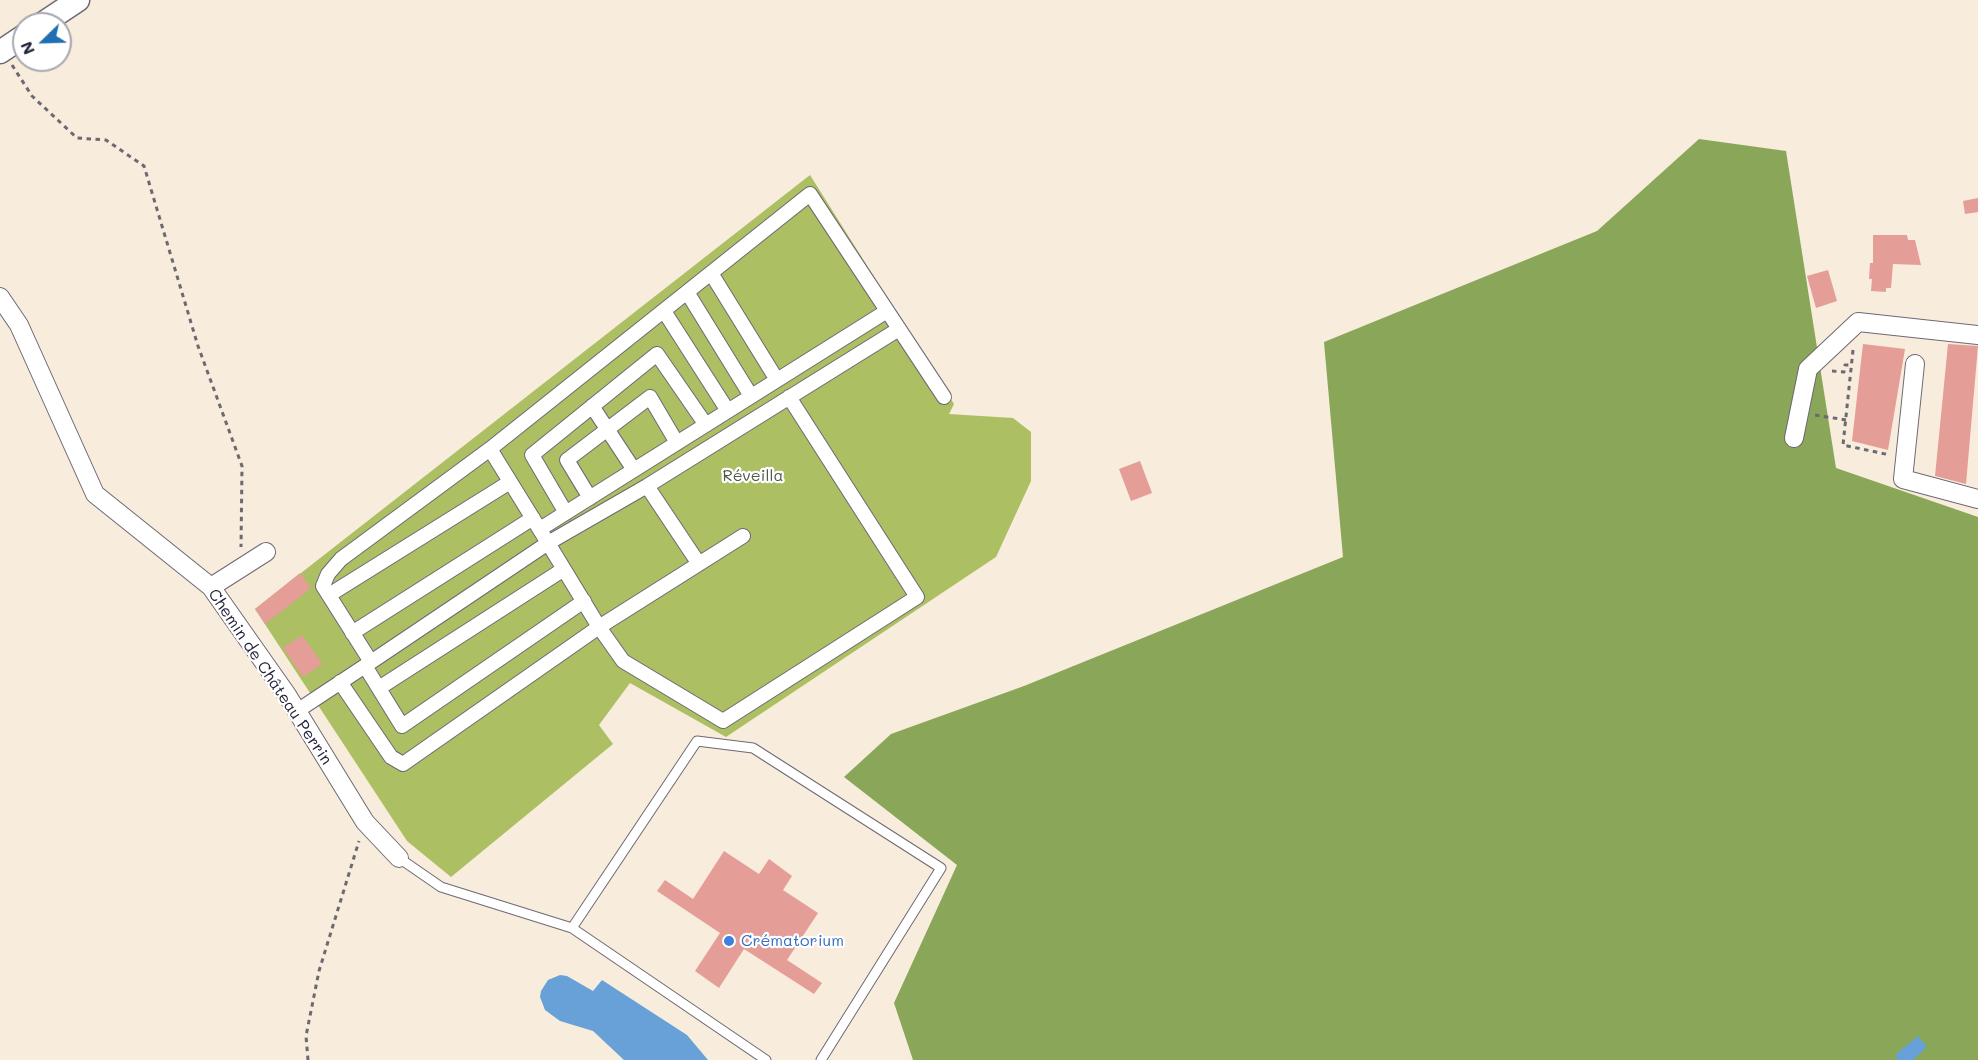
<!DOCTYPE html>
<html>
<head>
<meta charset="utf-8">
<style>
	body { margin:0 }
	#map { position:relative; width:1978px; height:1060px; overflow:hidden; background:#f8ecdc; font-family:Mali,sans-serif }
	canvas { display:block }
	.north { position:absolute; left:12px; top:12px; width:60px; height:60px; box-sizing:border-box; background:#fff; border:2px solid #a7a7b1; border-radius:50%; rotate:247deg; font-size:16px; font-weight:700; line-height:24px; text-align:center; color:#22223b }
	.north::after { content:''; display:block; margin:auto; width:21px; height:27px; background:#1f6fb2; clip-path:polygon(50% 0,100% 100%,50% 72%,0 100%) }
</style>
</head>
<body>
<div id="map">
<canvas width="1978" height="1060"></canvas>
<div class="north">N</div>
</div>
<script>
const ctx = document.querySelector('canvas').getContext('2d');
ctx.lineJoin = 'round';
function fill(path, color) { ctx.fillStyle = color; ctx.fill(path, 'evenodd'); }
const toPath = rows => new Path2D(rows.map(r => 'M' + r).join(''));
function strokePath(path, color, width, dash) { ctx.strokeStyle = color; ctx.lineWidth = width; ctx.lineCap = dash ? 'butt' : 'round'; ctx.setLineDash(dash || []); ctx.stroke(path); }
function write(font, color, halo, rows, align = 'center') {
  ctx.font = font + ' Mali,sans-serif'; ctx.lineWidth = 4.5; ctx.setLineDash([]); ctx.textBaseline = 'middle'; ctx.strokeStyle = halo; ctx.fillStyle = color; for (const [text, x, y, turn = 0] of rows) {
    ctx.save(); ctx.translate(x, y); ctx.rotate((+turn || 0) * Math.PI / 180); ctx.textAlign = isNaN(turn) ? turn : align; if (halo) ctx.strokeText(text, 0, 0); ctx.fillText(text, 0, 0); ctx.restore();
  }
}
fill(toPath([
	[810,175,954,404,949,414,1013,418,1031,432,1031,481,996,557,726,737,630,683,599,725,613,744,451,877,407,841,255,609]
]), '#acbf63');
fill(toPath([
	[1699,139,1786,151,1836,468,1978,517,1978,1060,913,1060,894,1003,957,865,844,777,891,734,1024,686,1343,557,1324,342,1597,231]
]), '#89a659');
fill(toPath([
	[560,975,567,976,593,991,602,980,687,1035,708,1060,624,1060,593,1031,560,1021,545,1010,540,997,541,991,548,980],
	[1918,1036,1927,1047,1913,1060,1897,1060,1896,1054]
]), '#68a1d7');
fill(toPath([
	[1978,198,1978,212,1965,214,1963,201],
	[1873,235,1907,235,1908,240,1915,240,1921,265,1893,264,1891,288,1886,288,1886,292,1871,291,1872,279,1869,279,1870,263,1873,263],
	[1828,270,1837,301,1816,308,1807,276],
	[1863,344,1905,349,1888,450,1852,441],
	[1948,344,1978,346,1966,484,1935,476],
	[1140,461,1152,493,1131,501,1119,469],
	[300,573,311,588,265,624,255,609],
	[302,635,322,664,303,677,283,648],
	[724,851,759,874,769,859,792,876,783,890,818,913,787,960,822,983,814,994,744,949,719,988,695,971,720,933,657,891,665,880,693,899]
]), '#e59d98');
const service = toPath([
	[399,858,441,887,572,928,766,1060],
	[572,928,697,741,753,748,941,868,821,1060]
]);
const pedestrian = toPath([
	[711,273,777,380],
	[687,292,751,396],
	[664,311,728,411],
	[592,406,634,470],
	[490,449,810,194,944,397],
	[647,486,699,564],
	[590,498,567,460,650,397,677,443],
	[566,513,532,455,657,354,706,425],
	[540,529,887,311],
	[743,536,599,627,623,661,723,721,917,597,789,397],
	[329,595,510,482],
	[352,633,533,518],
	[365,666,402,726,584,601],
	[340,682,391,757,403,764,599,627,548,543,647,486,899,329],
	[379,688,564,569],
	[297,711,365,666,548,543,490,449,341,559,328,574,323,586,371,662]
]);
const minor = toPath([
	[0,297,19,325,95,494,211,587,287,695,365,822,399,858],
	[1915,364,1903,479,1978,499],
	[1794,438,1808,369,1858,322,1978,335],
	[211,587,266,552]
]);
const tertiary = toPath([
	[42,24,78,0],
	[0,52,24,36]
]);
strokePath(service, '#6d6973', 11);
strokePath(pedestrian, '#6d6973', 16);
strokePath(minor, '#6d6973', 20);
strokePath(tertiary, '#6d6973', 25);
strokePath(toPath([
	[12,65,32,96,77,138,106,140,144,166,198,346,242,466,241,547],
	[1853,350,1843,445,1890,455],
	[1832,371,1844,372,1845,365,1851,365],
	[1815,415,1846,420],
	[308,1060,306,1036,319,971,359,841]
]), '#6d6973', 3, [4.5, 4.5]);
strokePath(service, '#fff', 9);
strokePath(pedestrian, '#fff', 14);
strokePath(minor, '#fff', 18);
strokePath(tertiary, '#fff', 22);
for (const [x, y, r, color] of [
	[729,941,6,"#3f7fe0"]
]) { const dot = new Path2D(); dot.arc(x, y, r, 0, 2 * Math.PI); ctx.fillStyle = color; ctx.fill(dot); strokePath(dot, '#fff', 2); }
write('16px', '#525949', '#fff', [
	["Réveilla",753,476]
]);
write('16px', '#22223b', '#fff', [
	["Chemin de Château Perrin",270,677,56]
]);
write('16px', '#366cbe', '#fff', [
	["Crématorium",741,941]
], 'left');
</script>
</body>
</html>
